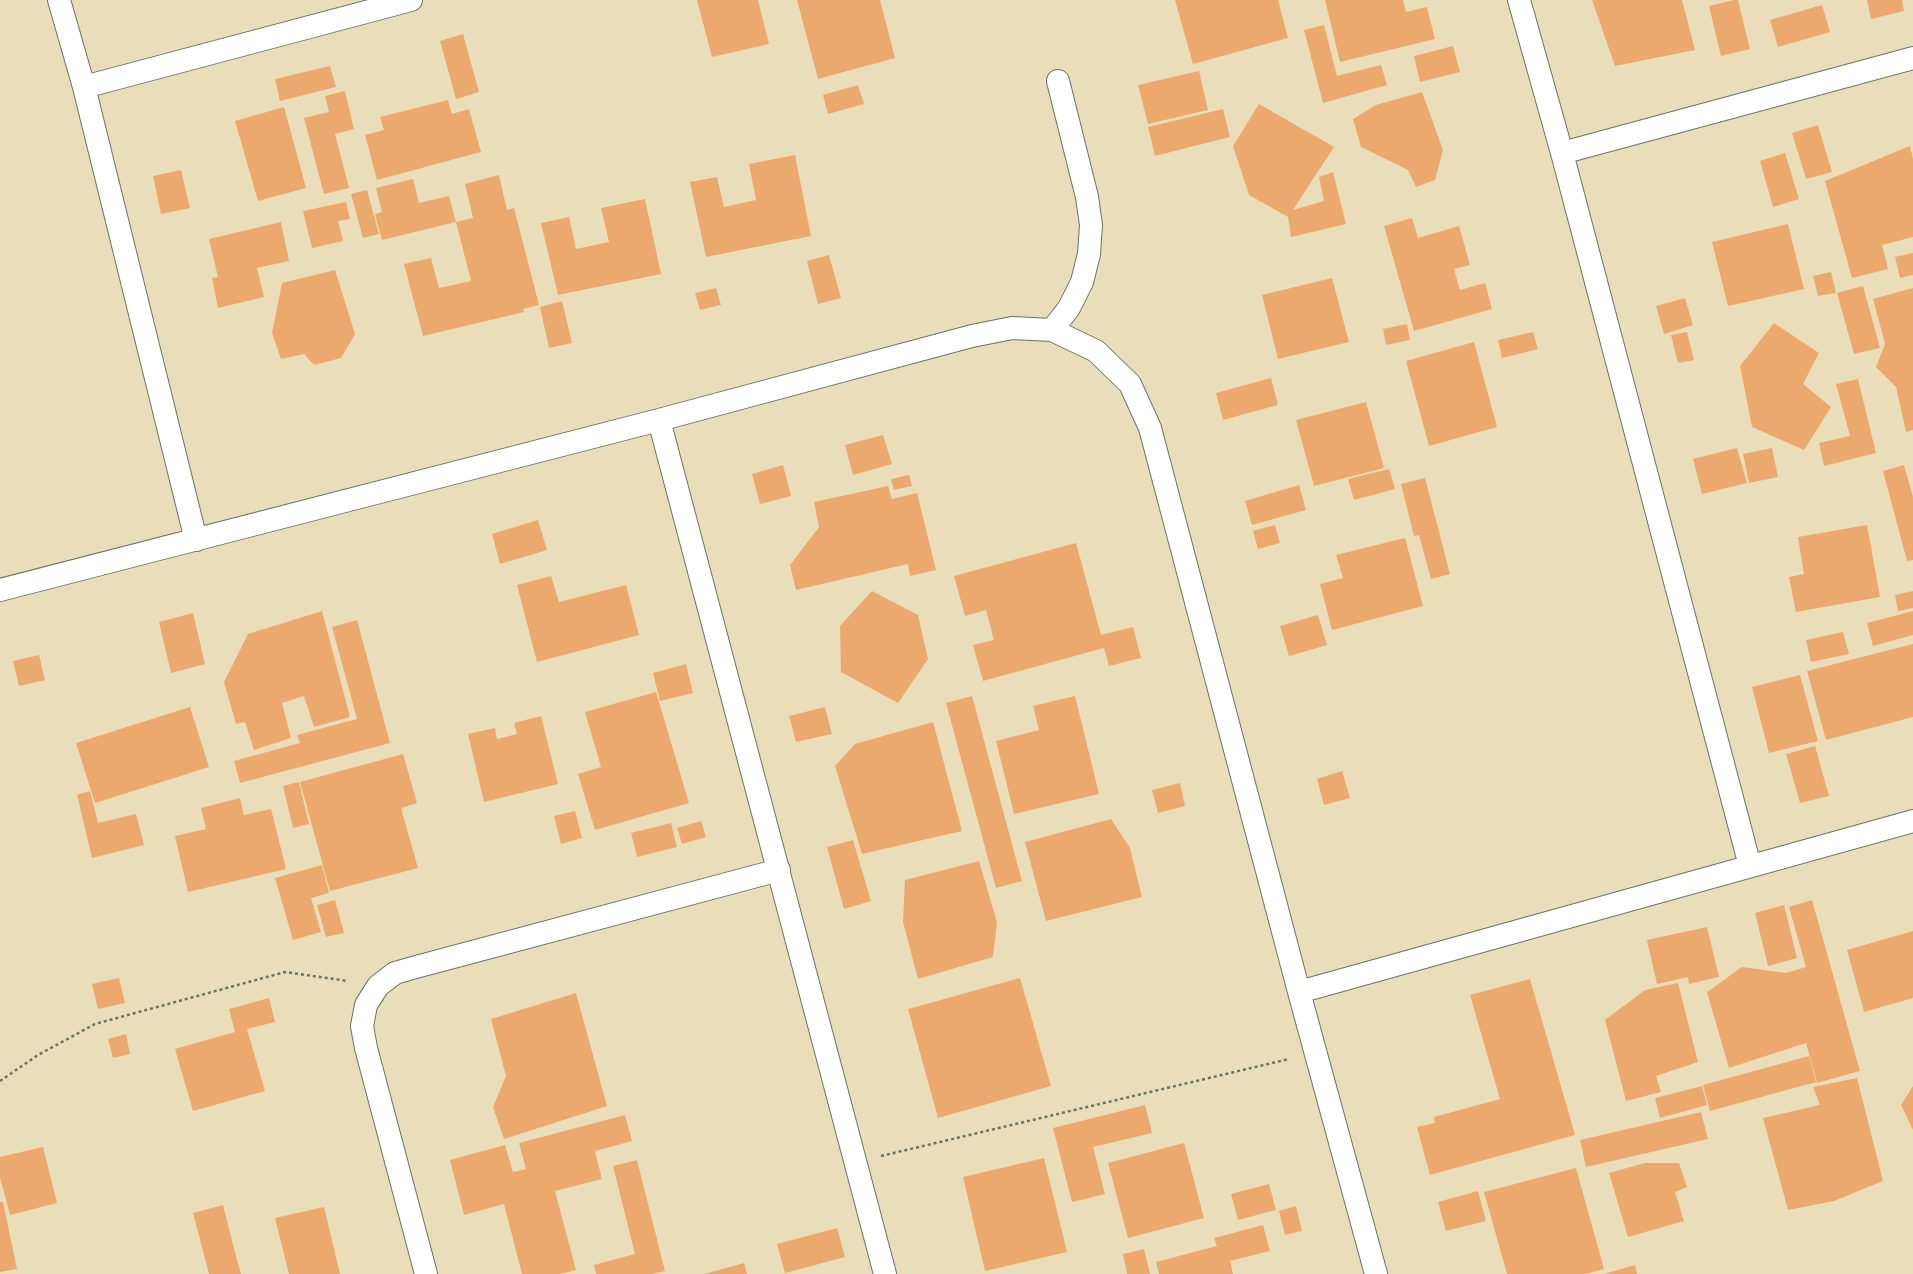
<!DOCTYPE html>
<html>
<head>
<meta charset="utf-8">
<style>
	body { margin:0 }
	canvas { display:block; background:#eadeba }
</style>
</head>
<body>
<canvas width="1913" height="1274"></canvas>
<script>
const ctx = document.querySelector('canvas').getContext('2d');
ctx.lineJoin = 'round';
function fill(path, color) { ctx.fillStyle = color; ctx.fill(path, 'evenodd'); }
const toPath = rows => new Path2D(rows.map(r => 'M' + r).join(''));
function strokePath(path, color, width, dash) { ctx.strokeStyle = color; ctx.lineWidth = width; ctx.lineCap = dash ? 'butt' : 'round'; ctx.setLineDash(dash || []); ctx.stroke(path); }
fill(toPath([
	[697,0,758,0,769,44,712,57],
	[797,0,880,0,895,58,818,79],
	[1175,0,1278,0,1288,38,1193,64],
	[1325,0,1403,0,1406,12,1427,7,1435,39,1340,62],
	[1592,0,1682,0,1695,50,1615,66],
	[1734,0,1738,0,1750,49,1721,56,1709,6],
	[1867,0,1902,0,1904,11,1871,19],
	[1822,5,1830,32,1778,47,1770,20],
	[1324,25,1337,76,1381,65,1387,85,1323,103,1304,30],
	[463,34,479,92,456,99,440,41],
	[1453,46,1460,72,1420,82,1414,56],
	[330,66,336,87,280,101,275,79],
	[1199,71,1208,110,1148,124,1138,85],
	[858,85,864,104,828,114,823,95],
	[345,91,354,129,335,134,349,188,324,194,304,118,329,112,325,96],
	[1422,92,1443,150,1435,180,1416,187,1408,170,1361,147,1353,119,1376,105],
	[448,100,452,114,469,109,481,152,377,180,365,135,384,130,380,117],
	[1259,104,1334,147,1293,210,1324,201,1319,177,1333,172,1346,224,1291,237,1288,217,1249,195,1233,146],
	[284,107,306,188,258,201,235,121],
	[1223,109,1230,137,1155,156,1148,127],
	[1818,125,1832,172,1806,179,1792,133],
	[1910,146,1913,159,1913,237,1882,245,1888,269,1852,278,1825,181],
	[1785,153,1799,199,1773,207,1760,161],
	[795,155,811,236,706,257,690,182,717,177,724,207,756,200,749,164],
	[181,170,190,208,161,214,153,176],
	[499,175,507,210,514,208,539,305,523,309,524,312,423,336,404,264,431,258,439,288,471,281,456,222,473,218,465,184],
	[413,179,419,203,449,196,456,222,382,240,375,214,382,212,376,188],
	[367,190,379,234,363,238,351,194],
	[645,199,661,274,558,295,541,223,569,217,576,249,609,242,601,208],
	[346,202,350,219,338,221,343,241,312,248,303,211],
	[1412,218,1418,238,1459,226,1470,265,1454,269,1460,290,1485,283,1492,309,1414,331,1384,226],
	[281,222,289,261,257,268,264,297,218,308,212,278,218,277,209,239],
	[1788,224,1804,289,1728,306,1712,242],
	[1913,253,1913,275,1900,278,1895,257],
	[829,255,841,298,818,304,807,261],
	[335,270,355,334,341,358,314,365,304,354,281,359,272,333,282,283],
	[1831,272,1836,293,1818,296,1813,276],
	[1332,278,1349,342,1278,359,1262,295],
	[1863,286,1880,348,1854,354,1837,293],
	[716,288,721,305,700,310,695,293],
	[1913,288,1913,430,1906,432,1896,387,1876,367,1885,344,1873,299],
	[1685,298,1693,325,1664,334,1656,306],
	[562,301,572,343,549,348,540,307],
	[1774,323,1819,353,1803,384,1831,407,1804,450,1752,427,1740,366],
	[1407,324,1410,340,1386,345,1383,329],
	[1533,332,1538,349,1502,358,1498,340],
	[1687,332,1694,360,1678,363,1671,335],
	[1474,342,1497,427,1429,446,1406,361],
	[1271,378,1278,405,1223,420,1216,393],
	[1858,379,1876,453,1824,466,1819,443,1850,436,1836,384],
	[1366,402,1384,468,1314,486,1296,420],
	[883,435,892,464,853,475,845,445],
	[1737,448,1747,483,1702,494,1693,459],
	[1772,448,1778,477,1749,483,1743,454],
	[783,465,791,496,760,504,752,474],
	[1904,465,1913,497,1913,560,1907,561,1883,471],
	[1389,469,1395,489,1354,500,1348,479],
	[909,475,912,486,894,490,891,479],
	[1425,478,1450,574,1431,579,1419,535,1414,536,1401,484],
	[1299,485,1306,510,1252,525,1245,501],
	[888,486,892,499,917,493,936,570,910,576,908,564,796,590,790,565,819,527,814,502],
	[538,520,547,550,500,564,492,534],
	[1275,525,1280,543,1258,549,1253,531],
	[1867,525,1880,597,1796,612,1789,577,1804,574,1798,537],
	[1405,538,1423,606,1332,630,1320,584,1343,578,1336,555],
	[1076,543,1101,635,1133,627,1141,658,1109,666,1104,648,983,681,973,645,994,640,986,610,965,616,954,576],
	[551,576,559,602,626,585,639,635,537,662,517,585],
	[872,591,918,615,928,659,898,703,841,672,840,626],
	[1913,591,1913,608,1898,611,1895,595],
	[322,611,350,717,314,727,304,696,282,703,291,738,254,750,245,722,236,724,224,682,248,634],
	[1913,611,1913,635,1873,646,1867,623],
	[193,613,205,664,171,673,159,622],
	[1318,615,1327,645,1289,656,1280,626],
	[357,620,390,743,240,783,234,761,300,743,297,735,357,719,332,627],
	[1843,632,1849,654,1811,662,1806,640],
	[1913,644,1913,717,1826,740,1807,671],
	[39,655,45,680,19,686,13,661],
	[686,664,693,693,660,701,653,673],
	[1800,675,1818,741,1769,753,1752,687],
	[656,692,689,803,595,830,578,774,601,767,585,712],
	[972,696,1022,881,996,888,946,703],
	[1075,696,1099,794,1014,814,996,741,1039,730,1033,706],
	[190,707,209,767,95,803,76,743],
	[825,707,832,734,796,742,789,716],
	[541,716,558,784,484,802,468,734,495,728,497,739,517,734,514,723],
	[933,722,962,831,862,854,835,766,855,744],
	[1815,746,1829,796,1800,803,1786,754],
	[403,754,417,803,401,808,418,868,330,891,300,782],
	[1342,771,1350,798,1324,805,1317,779],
	[299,782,309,824,293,828,283,786],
	[1180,783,1185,806,1158,813,1152,790],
	[90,791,98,823,136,814,144,845,92,858,77,795],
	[240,798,244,815,271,809,286,869,188,892,175,836,206,829,201,808],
	[575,811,582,838,561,844,554,816],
	[1111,819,1130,848,1142,897,1046,921,1025,842],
	[701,821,706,837,682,844,677,828],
	[671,823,677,847,637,857,631,833],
	[853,840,871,901,844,909,827,847],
	[979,861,997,922,993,957,918,979,903,922,905,880],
	[322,865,329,893,311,898,321,932,293,940,275,878],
	[335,900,344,933,326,937,317,905],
	[1812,900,1860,1071,1817,1083,1806,1043,1729,1068,1707,992,1742,967,1786,973,1806,967,1789,907],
	[1784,905,1797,958,1768,966,1755,913],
	[1707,927,1719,977,1689,984,1688,977,1657,984,1647,940],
	[1913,931,1913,998,1864,1012,1847,950],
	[119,978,125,1003,98,1009,92,984],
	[1020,978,1051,1086,938,1118,908,1009],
	[1530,979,1575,1135,1430,1175,1417,1127,1435,1123,1434,1117,1500,1099,1470,995],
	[1678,983,1698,1062,1656,1076,1661,1092,1626,1101,1605,1020,1645,990],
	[576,993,607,1106,504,1139,493,1107,506,1076,491,1019],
	[269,998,275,1022,247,1029,265,1091,193,1111,175,1049,235,1032,229,1009],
	[126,1034,130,1054,113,1058,108,1039],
	[1809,1056,1816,1082,1710,1111,1703,1085],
	[1857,1078,1883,1181,1834,1201,1788,1210,1763,1118,1820,1105,1813,1087],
	[1702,1086,1707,1105,1660,1118,1655,1098],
	[1913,1086,1913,1130,1901,1105],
	[1145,1105,1152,1133,1093,1147,1105,1194,1072,1202,1053,1128],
	[1701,1112,1708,1139,1586,1167,1580,1140],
	[625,1115,632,1141,595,1151,602,1179,555,1191,576,1270,560,1274,522,1274,504,1204,464,1215,450,1160,505,1145,513,1172,526,1169,519,1143],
	[1184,1143,1204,1218,1128,1238,1108,1163],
	[43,1147,57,1203,10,1215,0,1177,0,1157],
	[1044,1158,1067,1252,985,1271,963,1177],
	[637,1160,665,1271,651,1274,596,1274,594,1265,635,1254,613,1166],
	[1645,1163,1679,1163,1687,1187,1675,1192,1684,1221,1628,1237,1609,1173],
	[1576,1168,1604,1269,1585,1274,1507,1274,1484,1192],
	[1269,1184,1276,1210,1238,1220,1231,1194],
	[1478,1191,1486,1221,1446,1231,1438,1202],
	[0,1202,3,1202,17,1269,0,1272],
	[223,1205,238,1264,241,1274,209,1274,193,1213],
	[1296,1206,1302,1231,1285,1235,1279,1211],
	[324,1207,340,1274,289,1274,275,1218],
	[1263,1225,1270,1251,1230,1261,1233,1274,1159,1274,1156,1262,1217,1246,1214,1238],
	[837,1228,845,1257,785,1273,777,1244],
	[1144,1249,1150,1274,1127,1274,1123,1254],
	[744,1263,747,1274,704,1274],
	[1635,1265,1637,1274,1604,1274]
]), '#eca96e');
const minor = toPath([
	[59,0,84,87,196,540],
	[1519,0,1562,153,1750,866],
	[84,87,411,0],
	[1562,153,1913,58],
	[1052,330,1069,308,1082,282,1089,254,1091,225,1087,197,1058,81],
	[659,420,885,1274],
	[0,590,659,420,972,336,1012,328,1052,330,1096,351,1130,384,1150,428,1299,992,1376,1274],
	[1299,992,1913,821],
	[426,1274,366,1048,362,1026,366,1005,378,986,395,973,416,967,779,870]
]);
strokePath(minor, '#667563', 24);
strokePath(toPath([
	[0,1081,38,1055,95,1024,285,972,348,981],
	[881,1156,1289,1059]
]), '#667563', 2.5, [3, 3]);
strokePath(minor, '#fff', 22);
</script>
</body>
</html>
